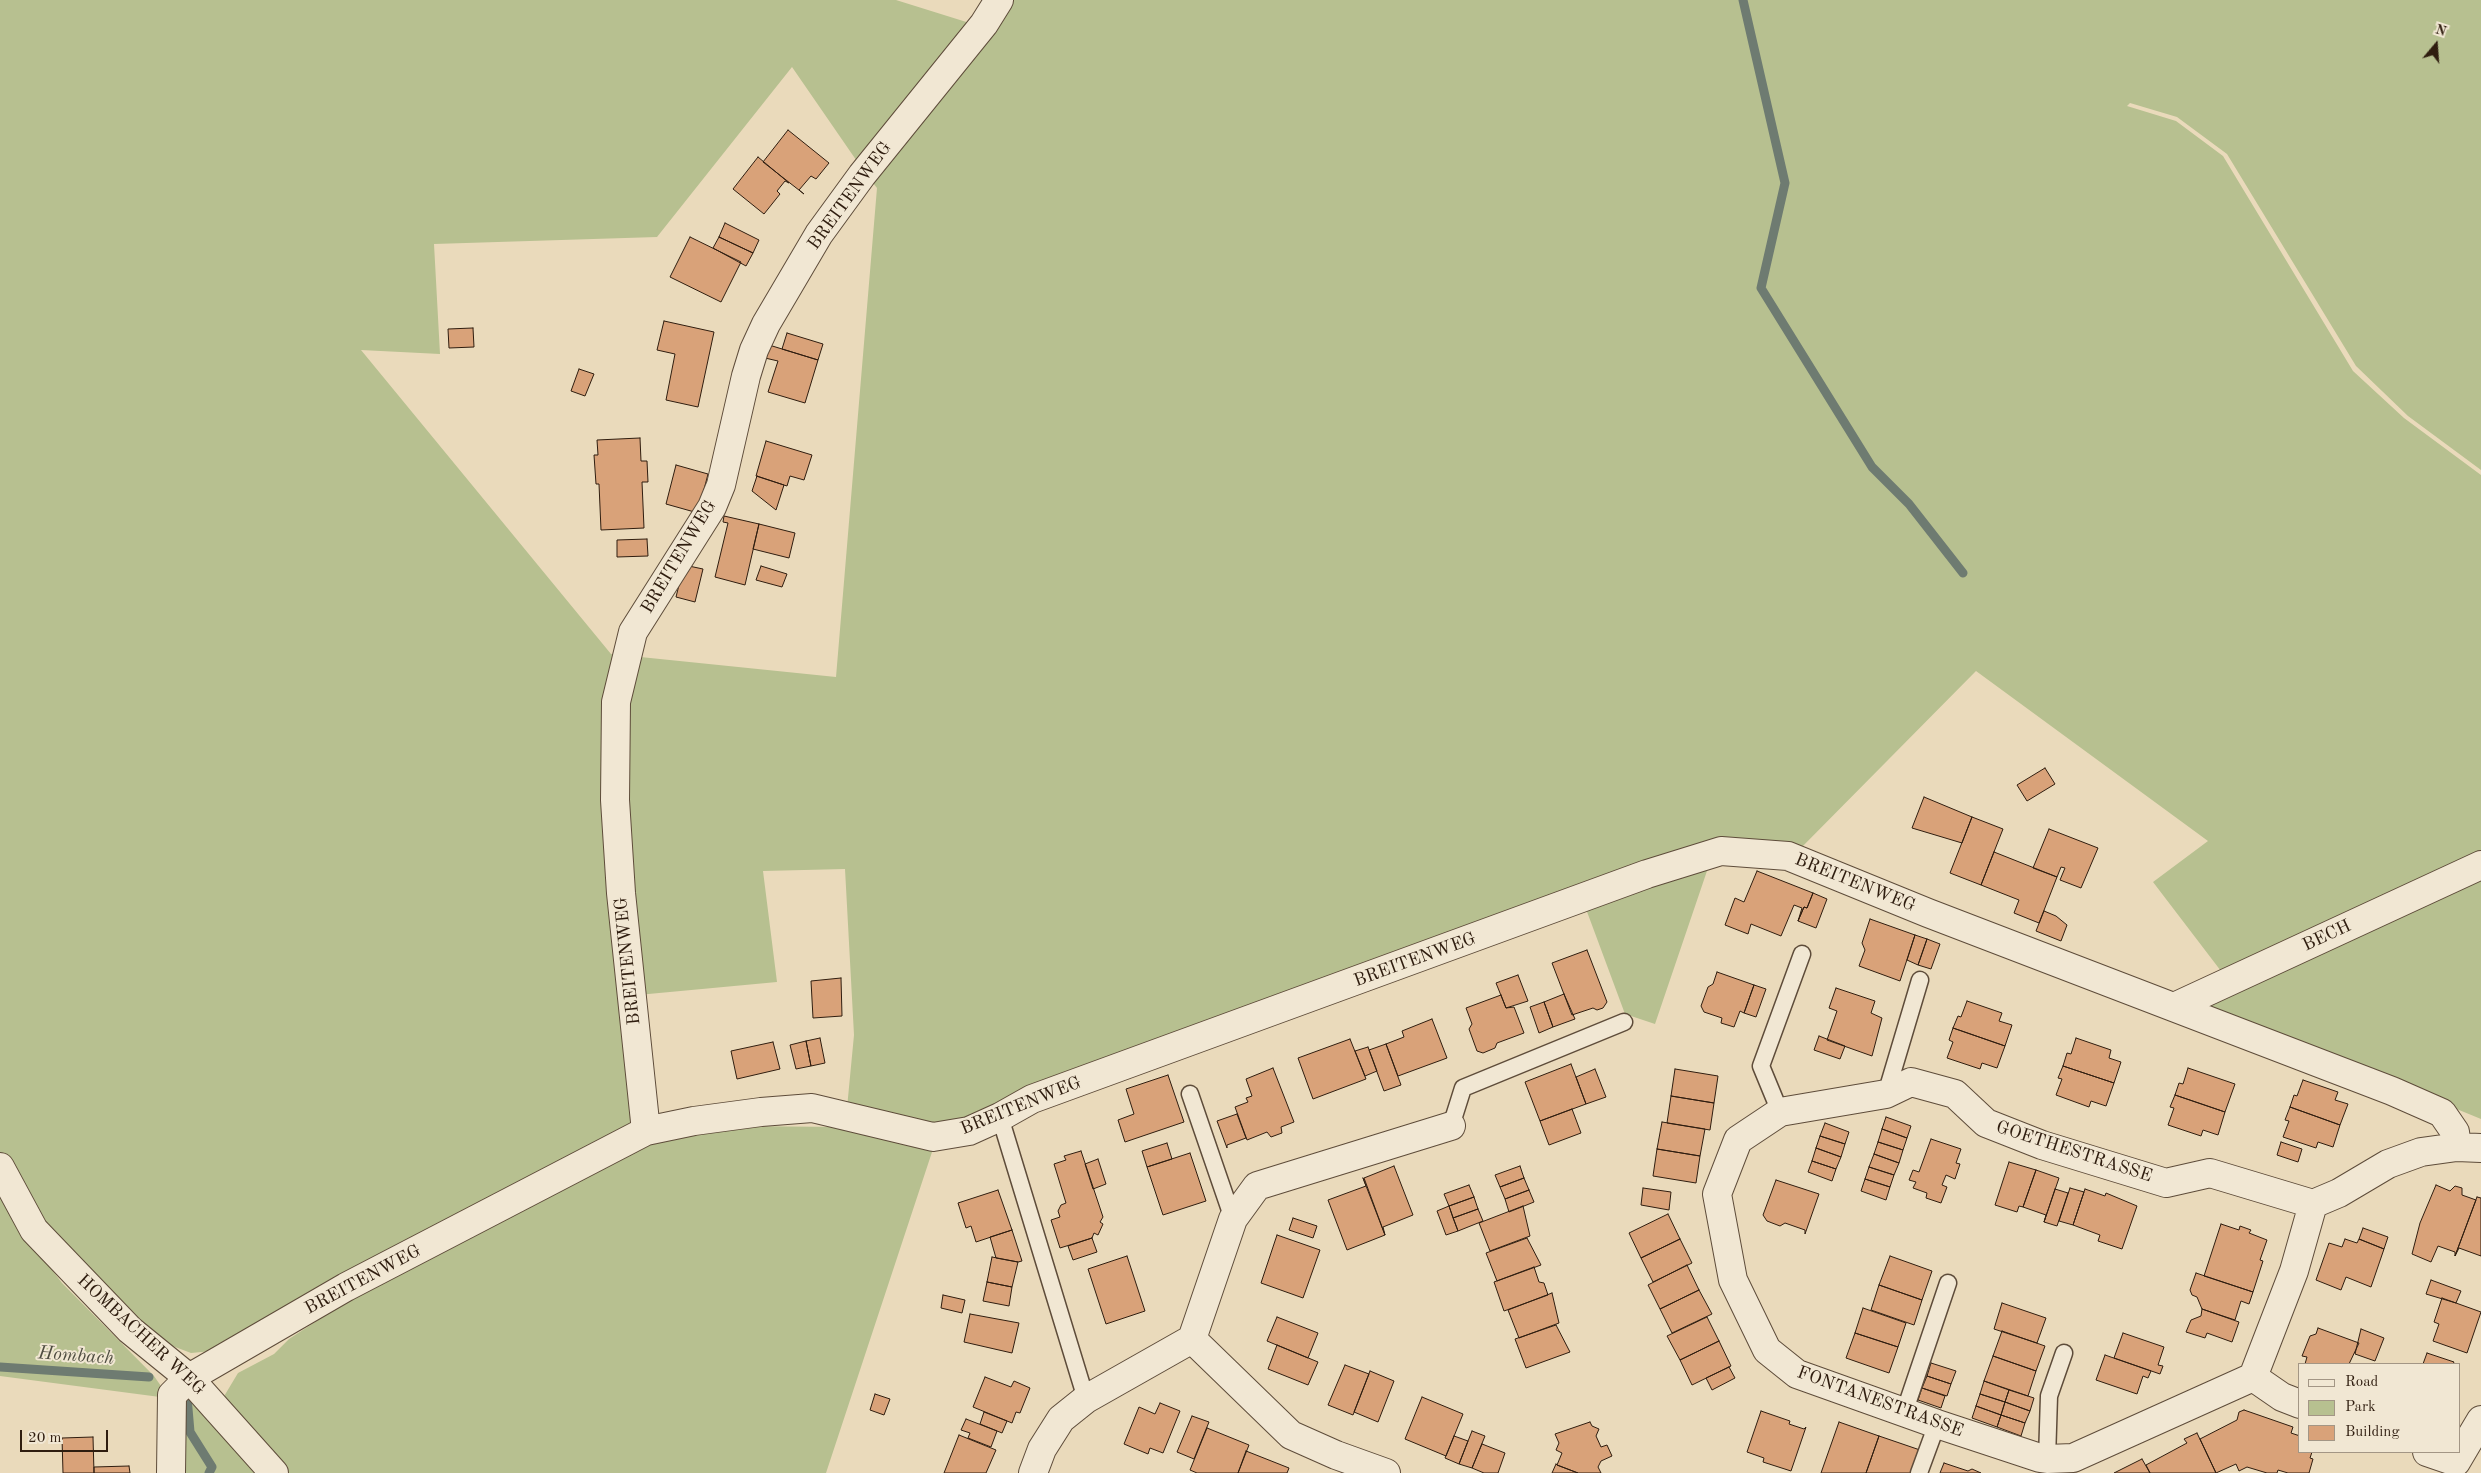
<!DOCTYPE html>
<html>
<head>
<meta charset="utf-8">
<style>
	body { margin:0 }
	#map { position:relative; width:2481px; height:1473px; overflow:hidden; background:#eadabb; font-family:"Old Standard TT",serif }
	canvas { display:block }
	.legend { position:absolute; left:2298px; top:1363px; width:162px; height:90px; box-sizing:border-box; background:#f1e7d3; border:1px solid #a39685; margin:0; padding:6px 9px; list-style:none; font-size:15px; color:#2f1d0f }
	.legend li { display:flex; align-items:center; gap:10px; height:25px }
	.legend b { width:25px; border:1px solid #a39685 }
	.north { position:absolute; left:2411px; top:20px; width:50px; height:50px; -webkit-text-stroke:4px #f1e7d3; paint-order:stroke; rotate:18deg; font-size:14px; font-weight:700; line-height:20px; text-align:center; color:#2f1d0f }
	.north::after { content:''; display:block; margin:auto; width:18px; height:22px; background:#2f1d0f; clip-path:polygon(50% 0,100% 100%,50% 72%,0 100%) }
	.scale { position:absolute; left:20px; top:1430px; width:88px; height:22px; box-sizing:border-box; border:2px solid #2f1d0f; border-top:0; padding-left:6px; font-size:15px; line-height:18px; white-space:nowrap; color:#2f1d0f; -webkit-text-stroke:4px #f1e7d3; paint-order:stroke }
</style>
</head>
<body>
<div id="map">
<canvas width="2481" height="1473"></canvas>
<ul class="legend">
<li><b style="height:6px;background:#f1e7d3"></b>Road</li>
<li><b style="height:14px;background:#b7c090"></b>Park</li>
<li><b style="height:14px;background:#d9a279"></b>Building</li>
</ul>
<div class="north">N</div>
<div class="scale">20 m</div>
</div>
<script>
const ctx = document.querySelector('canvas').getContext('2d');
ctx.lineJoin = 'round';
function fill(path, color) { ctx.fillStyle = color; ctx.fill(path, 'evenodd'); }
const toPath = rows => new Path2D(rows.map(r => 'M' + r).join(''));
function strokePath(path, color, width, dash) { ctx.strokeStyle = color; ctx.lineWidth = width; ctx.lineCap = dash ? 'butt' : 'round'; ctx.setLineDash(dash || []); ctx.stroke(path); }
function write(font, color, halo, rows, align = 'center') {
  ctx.font = font + ' "Old Standard TT",serif'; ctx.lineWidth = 4; ctx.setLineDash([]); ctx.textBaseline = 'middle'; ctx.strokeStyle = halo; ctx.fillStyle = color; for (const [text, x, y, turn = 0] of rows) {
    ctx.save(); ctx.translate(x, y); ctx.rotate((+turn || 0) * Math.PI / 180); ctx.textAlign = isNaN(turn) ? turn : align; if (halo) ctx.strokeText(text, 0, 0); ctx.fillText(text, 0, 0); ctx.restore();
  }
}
fill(toPath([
	[0,0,896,0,976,25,863,170,792,67,657,237,434,244,440,354,361,350,611,654,836,677,877,188,869,178,1004,0,2481,0,2481,470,2408,416,2356,366,2227,154,2177,117,2130,103,2127,106,2176,121,2223,156,2353,371,2404,418,2481,475,2481,861,2224,975,2153,882,2208,841,1976,671,1798,851,1763,841,937,1130,847,1108,854,1035,845,869,763,871,777,982,627,996,635,1124,212,1351,191,1353,154,1339,73,1260,15,1180,0,1153],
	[1708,868,1655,1024,1625,1014,1586,909],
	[2481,869,2481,1119,2196,1002],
	[737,1126,840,1127,933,1149,826,1473,286,1473,223,1398,238,1373,274,1354,289,1339,349,1300,651,1135],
	[0,1194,20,1228,62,1283,154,1376,163,1389,160,1397,0,1376],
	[190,1394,261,1473,181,1473,179,1398]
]), '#b7c090');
strokePath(toPath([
	[1743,0,1785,183,1761,288,1872,467,1909,504,1963,573],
	[0,1367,149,1377],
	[187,1397,190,1432,212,1467,209,1473]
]), '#6e7b71', 9);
const building = toPath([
	[788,130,829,163,816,179,811,176,799,190,804,194,763,162,788,130],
	[758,157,789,183,785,181,777,191,780,194,764,214,733,189,758,157],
	[725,223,759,240,753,253,719,237,725,223],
	[690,237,741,262,721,302,670,277,690,237],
	[719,237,753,253,746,266,713,248,719,237],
	[664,321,714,332,698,407,666,400,675,354,657,350,664,321],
	[473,328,474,347,449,348,448,329,473,328],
	[787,333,823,344,818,360,782,349,787,333],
	[769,345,818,360,805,403,768,392,778,361,765,358,769,345],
	[579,369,594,374,585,396,571,391,579,369],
	[640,438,641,461,647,461,648,482,642,482,644,528,601,530,599,484,596,484,594,455,598,455,597,440,640,438],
	[766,441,812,455,804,480,790,476,787,486,756,476,766,441],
	[676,465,708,474,698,513,666,504,676,465],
	[757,476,784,485,776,510,752,491,757,476],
	[724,516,759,524,745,585,715,577,728,523,723,522,724,516],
	[759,524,795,533,789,558,753,549,759,524],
	[647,539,648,556,617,557,617,540,647,539],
	[684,565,703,569,695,602,676,597,684,565],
	[761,566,787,574,782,587,756,580,761,566],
	[2045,768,2055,784,2027,801,2017,785,2045,768],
	[1924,797,1972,817,1962,843,1912,828,1924,797],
	[1972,817,2003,829,1981,885,1950,873,1972,817],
	[2049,829,2098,848,2081,888,2060,880,2065,868,2061,867,2057,877,2033,868,2049,829],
	[1994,852,2057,877,2039,923,2014,913,2019,900,1981,885,1994,852],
	[1757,871,1813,893,1807,908,1804,907,1798,921,1802,908,1794,905,1781,936,1751,924,1748,934,1725,925,1735,898,1744,902,1757,871],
	[1813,893,1827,899,1816,928,1798,921,1804,907,1807,908,1813,893],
	[2044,911,2056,916,2067,925,2061,941,2036,931,2044,911],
	[1870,919,1915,935,1900,981,1859,966,1865,950,1862,943,1870,919],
	[1915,935,1927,939,1918,965,1907,960,1915,935],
	[1927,939,1940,944,1931,969,1918,965,1927,939],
	[1587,950,1607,1002,1603,1008,1597,1010,1593,1008,1572,1015,1552,963,1587,950],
	[1717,972,1754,985,1744,1013,1740,1011,1734,1027,1721,1023,1722,1018,1704,1012,1701,1006,1708,987,1713,984,1717,972],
	[1518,975,1528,1001,1506,1008,1496,983,1518,975],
	[841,978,842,1016,813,1018,811,981,841,978],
	[1754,985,1766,989,1756,1017,1744,1013,1754,985],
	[1836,988,1875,1001,1871,1013,1882,1018,1872,1056,1827,1040,1837,1011,1829,1008,1836,988],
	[1564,994,1575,1019,1553,1027,1544,1002,1564,994],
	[1501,995,1506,1008,1514,1007,1524,1033,1497,1043,1495,1048,1483,1053,1477,1051,1469,1029,1472,1024,1466,1008,1501,995],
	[1967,1001,2002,1013,1999,1021,2012,1025,2005,1046,1953,1028,1958,1016,1961,1017,1967,1001],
	[1544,1002,1553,1027,1539,1033,1530,1007,1544,1002],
	[1432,1019,1447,1058,1398,1076,1386,1044,1404,1037,1402,1031,1432,1019],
	[1953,1028,2005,1046,1997,1068,1982,1063,1980,1069,1947,1058,1953,1042,1949,1040,1953,1028],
	[1819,1036,1845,1046,1840,1059,1814,1050,1819,1036],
	[820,1038,825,1063,811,1066,806,1041,820,1038],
	[2076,1038,2111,1050,2109,1058,2121,1062,2114,1083,2063,1066,2067,1053,2071,1054,2076,1038],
	[1350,1039,1366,1079,1313,1099,1298,1058,1350,1039],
	[806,1041,811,1066,796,1069,790,1045,806,1041],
	[773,1042,780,1069,737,1079,731,1051,773,1042],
	[1386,1044,1401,1085,1384,1091,1369,1050,1386,1044],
	[1368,1047,1377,1071,1365,1076,1355,1051,1368,1047],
	[1571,1064,1586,1104,1540,1121,1525,1082,1571,1064],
	[2063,1066,2114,1083,2106,1106,2091,1101,2089,1107,2056,1095,2062,1079,2058,1078,2063,1066],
	[1273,1068,1294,1122,1281,1127,1282,1133,1271,1137,1267,1132,1247,1140,1235,1107,1248,1102,1246,1098,1252,1096,1246,1079,1273,1068],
	[2188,1068,2235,1084,2225,1112,2175,1095,2179,1083,2183,1084,2188,1068],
	[1595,1069,1606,1097,1586,1104,1576,1077,1595,1069],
	[1675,1069,1718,1076,1714,1103,1671,1096,1675,1069],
	[1168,1075,1184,1122,1125,1142,1118,1120,1134,1114,1126,1089,1168,1075],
	[2303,1080,2338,1092,2335,1100,2348,1104,2340,1125,2290,1107,2294,1095,2297,1096,2303,1080],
	[2175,1095,2225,1112,2218,1135,2203,1130,2201,1136,2168,1125,2174,1108,2170,1107,2175,1095],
	[1671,1096,1714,1103,1710,1130,1667,1123,1671,1096],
	[2290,1107,2340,1125,2333,1147,2318,1142,2316,1148,2283,1137,2289,1121,2285,1120,2290,1107],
	[1572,1109,1581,1133,1549,1145,1540,1121,1572,1109],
	[1237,1114,1246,1138,1227,1145,1227,1148,1217,1121,1237,1114],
	[1886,1117,1911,1126,1907,1138,1882,1129,1886,1117],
	[1662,1122,1705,1129,1700,1156,1657,1149,1662,1122],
	[1825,1123,1849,1132,1845,1144,1820,1136,1825,1123],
	[1882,1129,1907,1138,1903,1150,1878,1142,1882,1129],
	[1820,1136,1845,1144,1841,1157,1816,1148,1820,1136],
	[1931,1139,1961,1149,1956,1163,1960,1164,1955,1179,1946,1175,1942,1185,1947,1187,1941,1203,1926,1198,1927,1193,1913,1188,1916,1182,1909,1180,1913,1170,1919,1172,1931,1139],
	[1878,1142,1903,1150,1899,1163,1874,1154,1878,1142],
	[2281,1142,2302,1149,2298,1162,2277,1155,2281,1142],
	[1167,1143,1172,1159,1147,1167,1142,1151,1167,1143],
	[1816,1148,1841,1157,1836,1169,1812,1161,1816,1148],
	[1657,1149,1700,1156,1696,1183,1653,1176,1657,1149],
	[1081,1151,1103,1217,1100,1222,1103,1224,1098,1235,1094,1233,1092,1238,1060,1248,1051,1220,1060,1217,1058,1211,1061,1205,1066,1203,1054,1164,1066,1160,1064,1156,1081,1151],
	[1190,1153,1206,1201,1163,1215,1147,1167,1190,1153],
	[1874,1154,1899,1163,1894,1175,1869,1167,1874,1154],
	[1098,1159,1106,1184,1093,1189,1085,1164,1098,1159],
	[1812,1161,1836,1169,1832,1181,1808,1172,1812,1161],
	[2009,1162,2036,1170,2023,1207,2019,1206,2017,1212,1995,1205,2009,1162],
	[1394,1166,1413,1215,1383,1227,1385,1235,1364,1178,1394,1166],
	[1520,1166,1524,1178,1500,1187,1495,1175,1520,1166],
	[1869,1167,1894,1175,1890,1187,1865,1179,1869,1167],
	[2036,1170,2059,1178,2044,1222,2046,1215,2023,1207,2036,1170],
	[1363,1178,1385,1235,1347,1250,1328,1200,1366,1186,1363,1178],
	[1524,1178,1529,1190,1505,1199,1500,1187,1524,1178],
	[1865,1179,1890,1187,1886,1200,1861,1191,1865,1179],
	[1776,1180,1819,1194,1805,1234,1805,1230,1785,1223,1780,1226,1767,1221,1763,1215,1776,1180],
	[1469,1185,1474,1197,1449,1206,1444,1194,1469,1185],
	[2436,1185,2450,1191,2455,1186,2462,1188,2462,1195,2476,1200,2455,1256,2455,1252,2438,1246,2431,1262,2412,1254,2420,1223,2436,1185],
	[1643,1188,1671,1192,1669,1210,1641,1205,1643,1188],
	[2070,1188,2084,1192,2073,1225,2059,1221,2070,1188],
	[2055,1189,2068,1193,2057,1226,2044,1222,2055,1189],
	[2085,1189,2105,1196,2106,1193,2137,1206,2122,1249,2098,1241,2100,1235,2073,1225,2085,1189],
	[998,1190,1012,1230,976,1242,971,1226,966,1228,958,1203,998,1190],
	[1529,1190,1534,1202,1509,1212,1505,1199,1529,1190],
	[1474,1197,1478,1209,1453,1218,1449,1206,1474,1197],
	[2477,1197,2481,1198,2481,1256,2459,1248,2455,1256,2477,1197],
	[1449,1206,1458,1231,1446,1235,1437,1211,1449,1206],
	[1523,1206,1530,1236,1490,1251,1479,1223,1523,1206],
	[1478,1209,1483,1221,1458,1231,1453,1218,1478,1209],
	[1668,1214,1680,1239,1641,1258,1629,1233,1668,1214],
	[1293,1218,1317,1226,1313,1238,1289,1230,1293,1218],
	[2221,1224,2239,1230,2240,1226,2251,1230,2249,1233,2267,1240,2260,1260,2263,1261,2253,1292,2204,1276,2221,1224],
	[2363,1228,2388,1237,2384,1249,2359,1239,2363,1228],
	[1012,1230,1022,1261,1018,1262,996,1258,990,1237,1012,1230],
	[1277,1235,1320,1250,1303,1298,1261,1283,1277,1235],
	[1092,1238,1097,1252,1073,1260,1068,1246,1092,1238],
	[1527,1238,1541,1265,1497,1281,1486,1253,1527,1238],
	[1680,1239,1692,1263,1653,1282,1641,1258,1680,1239],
	[2345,1239,2357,1243,2359,1239,2384,1249,2371,1287,2346,1277,2341,1290,2316,1280,2329,1243,2342,1247,2345,1239],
	[1127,1256,1145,1311,1106,1324,1088,1269,1127,1256],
	[1890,1256,1932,1271,1922,1300,1879,1285,1890,1256],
	[992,1257,1018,1262,1012,1287,987,1282,992,1257],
	[1687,1265,1699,1290,1660,1309,1648,1285,1687,1265],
	[1534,1267,1539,1282,1544,1283,1548,1295,1504,1311,1494,1282,1534,1267],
	[2196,1273,2253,1292,2249,1304,2241,1301,2235,1320,2202,1309,2197,1297,2192,1295,2190,1290,2196,1273],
	[2431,1280,2461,1291,2456,1303,2426,1294,2431,1280],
	[987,1282,1012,1287,1009,1306,983,1301,987,1282],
	[1879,1285,1922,1300,1914,1325,1871,1310,1879,1285],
	[1699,1290,1712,1314,1672,1333,1660,1309,1699,1290],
	[1552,1293,1559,1323,1519,1338,1508,1310,1552,1293],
	[943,1295,965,1300,962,1313,941,1308,943,1295],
	[2442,1298,2481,1312,2467,1353,2433,1341,2439,1324,2434,1322,2442,1298],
	[2002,1303,2046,1318,2037,1343,1994,1329,2002,1303],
	[1863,1308,1906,1323,1898,1347,1855,1333,1863,1308],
	[2202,1309,2239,1322,2232,1342,2207,1333,2205,1338,2186,1332,2191,1320,2201,1316,2202,1309],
	[970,1314,1019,1323,1012,1353,964,1342,970,1314],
	[1277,1317,1318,1333,1308,1358,1267,1341,1277,1317],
	[1707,1317,1719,1341,1680,1360,1667,1336,1707,1317],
	[1556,1325,1570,1352,1526,1368,1515,1339,1556,1325],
	[2318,1328,2359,1343,2349,1364,2305,1364,2307,1357,2302,1356,2310,1336,2316,1334,2318,1328],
	[2361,1329,2384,1338,2375,1361,2355,1354,2361,1329],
	[2002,1331,2045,1346,2036,1371,1993,1356,2002,1331],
	[1855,1333,1898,1347,1889,1373,1846,1358,1855,1333],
	[2123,1333,2164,1347,2158,1365,2163,1366,2160,1374,2114,1358,2123,1333],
	[1719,1341,1731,1366,1692,1385,1680,1360,1719,1341],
	[1277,1345,1318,1362,1308,1385,1268,1369,1277,1345],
	[2427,1353,2454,1362,2453,1364,2423,1364,2427,1353],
	[2105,1355,2151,1371,2148,1378,2143,1376,2137,1394,2096,1380,2105,1355],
	[1993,1356,2036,1371,2028,1396,1984,1381,1993,1356],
	[1931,1363,1956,1371,1951,1384,1927,1376,1931,1363],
	[1345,1365,1369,1374,1353,1415,1328,1405,1345,1365],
	[1729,1367,1735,1378,1712,1390,1706,1378,1729,1367],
	[1370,1371,1394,1381,1378,1422,1354,1412,1370,1371],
	[1927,1376,1951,1384,1947,1396,1922,1388,1927,1376],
	[985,1377,1011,1387,1014,1381,1030,1388,1020,1413,1016,1412,1012,1423,973,1407,985,1377],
	[1984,1381,2009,1390,2005,1402,1980,1394,1984,1381],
	[1922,1388,1945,1396,1941,1408,1918,1400,1922,1388],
	[2009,1390,2034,1398,2030,1411,2005,1402,2009,1390],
	[875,1394,890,1399,884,1415,870,1410,875,1394],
	[1980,1394,2005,1402,2001,1415,1976,1406,1980,1394],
	[1422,1397,1463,1414,1446,1456,1405,1439,1422,1397],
	[2005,1402,2030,1411,2025,1423,2001,1415,2005,1402],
	[1160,1403,1180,1411,1163,1453,1150,1448,1148,1454,1124,1444,1139,1407,1155,1414,1160,1403],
	[1976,1406,2001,1415,1997,1427,1972,1418,1976,1406],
	[2244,1410,2293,1427,2291,1433,2300,1436,2300,1452,2312,1452,2310,1458,2313,1459,2309,1473,2288,1473,2278,1470,2277,1473,2267,1473,2247,1467,2239,1471,2236,1464,2216,1473,2200,1439,2237,1420,2239,1412,2244,1410],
	[1761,1411,1790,1421,1789,1424,1804,1429,1806,1427,1791,1471,1763,1462,1764,1458,1747,1452,1761,1411],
	[984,1412,1007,1421,1002,1433,980,1424,984,1412],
	[2001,1415,2025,1423,2021,1436,1997,1427,2001,1415],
	[1192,1416,1209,1422,1194,1459,1177,1452,1192,1416],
	[966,1419,997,1431,991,1447,968,1438,970,1433,961,1430,966,1419],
	[1590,1422,1592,1426,1599,1429,1596,1436,1601,1447,1607,1445,1612,1456,1601,1461,1598,1467,1601,1473,1578,1473,1557,1465,1562,1453,1556,1450,1559,1443,1555,1434,1590,1422],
	[1839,1422,1879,1436,1866,1473,1821,1473,1839,1422],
	[1207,1428,1249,1445,1238,1473,1197,1473,1190,1470,1207,1428],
	[1472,1431,1485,1436,1472,1468,1459,1464,1472,1431],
	[2197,1433,2216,1473,2150,1473,2146,1465,2187,1443,2184,1439,2197,1433],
	[959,1435,996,1450,986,1473,944,1473,959,1435],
	[1454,1436,1468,1441,1459,1464,1445,1458,1454,1436],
	[1879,1436,1920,1450,1913,1473,1866,1473,1879,1436],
	[93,1437,94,1473,63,1473,62,1438,93,1437],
	[1482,1444,1505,1453,1498,1473,1484,1473,1472,1468,1482,1444],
	[1246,1451,1289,1468,1287,1473,1238,1473,1246,1451],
	[2142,1459,2150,1473,2114,1473,2142,1459],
	[1944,1463,1968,1471,1972,1469,1981,1473,1940,1473,1944,1463],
	[1556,1464,1557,1465,1578,1473,1552,1473,1556,1464],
	[129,1466,130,1473,94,1473,94,1467,129,1466]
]);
fill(building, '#d9a279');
strokePath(building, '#2f1d0f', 1);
const service = toPath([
	[1190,1094,1233,1219],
	[1886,1094,1920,980],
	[1780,1112,1761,1066,1802,954],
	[1000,1117,1086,1399],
	[1451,1126,1463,1088,1624,1022],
	[1904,1413,1948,1283],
	[2047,1459,2049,1396,2064,1353],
	[1919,1473,1937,1424]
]);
const minor = toPath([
	[2174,1007,2481,865],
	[646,1131,621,893,615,800,616,702,633,632,712,507,721,485,746,376,754,350,766,324,819,234,862,175,984,24,999,0],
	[0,1167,34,1230,130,1330,189,1378,274,1473],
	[2313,1204,2294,1271,2253,1377,2073,1458,2047,1459,2040,1458,1937,1424,1797,1374,1767,1350,1733,1280,1717,1194,1738,1140,1780,1112,1886,1094,1911,1082,1955,1094,1986,1123,2042,1145,2166,1183,2210,1173,2313,1204,2339,1193,2388,1164,2421,1152,2457,1147,2481,1148],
	[1192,1339,1291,1435,1336,1455,1386,1473],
	[2253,1377,2282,1397,2300,1404],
	[2427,1452,2456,1462,2481,1420],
	[171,1473,172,1395,189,1378,346,1287,646,1131,694,1121,761,1112,812,1108,933,1137,969,1131,1000,1117,1032,1099,1647,874,1721,851,1788,856,1928,913,2392,1091,2442,1113,2455,1132,2457,1147],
	[1033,1473,1042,1449,1061,1419,1086,1399,1192,1339,1233,1219,1257,1186,1451,1126]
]);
strokePath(service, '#5e4c3a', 19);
strokePath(minor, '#5e4c3a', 30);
strokePath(service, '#f1e7d3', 16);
strokePath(minor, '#f1e7d3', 28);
write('18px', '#2f1d0f', '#f1e7d3', [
	["BREITENWEG",850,196,-54],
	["BREITENWEG",679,557,-59],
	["BREITENWEG",1855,883,22],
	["BECH",2327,936,-25],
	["BREITENWEG",1415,960,-20],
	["BREITENWEG",628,961,-96],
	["BREITENWEG",1021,1106,-22],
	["GOETHESTRASSE",2074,1152,18],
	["BREITENWEG",363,1280,-28],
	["HOMBACHER WEG",141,1335,43],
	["FONTANESTRASSE",1880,1402,20]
]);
write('italic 19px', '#4e4c40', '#f1e7d3', [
	["Hombach",76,1356,4]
]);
</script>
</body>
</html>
